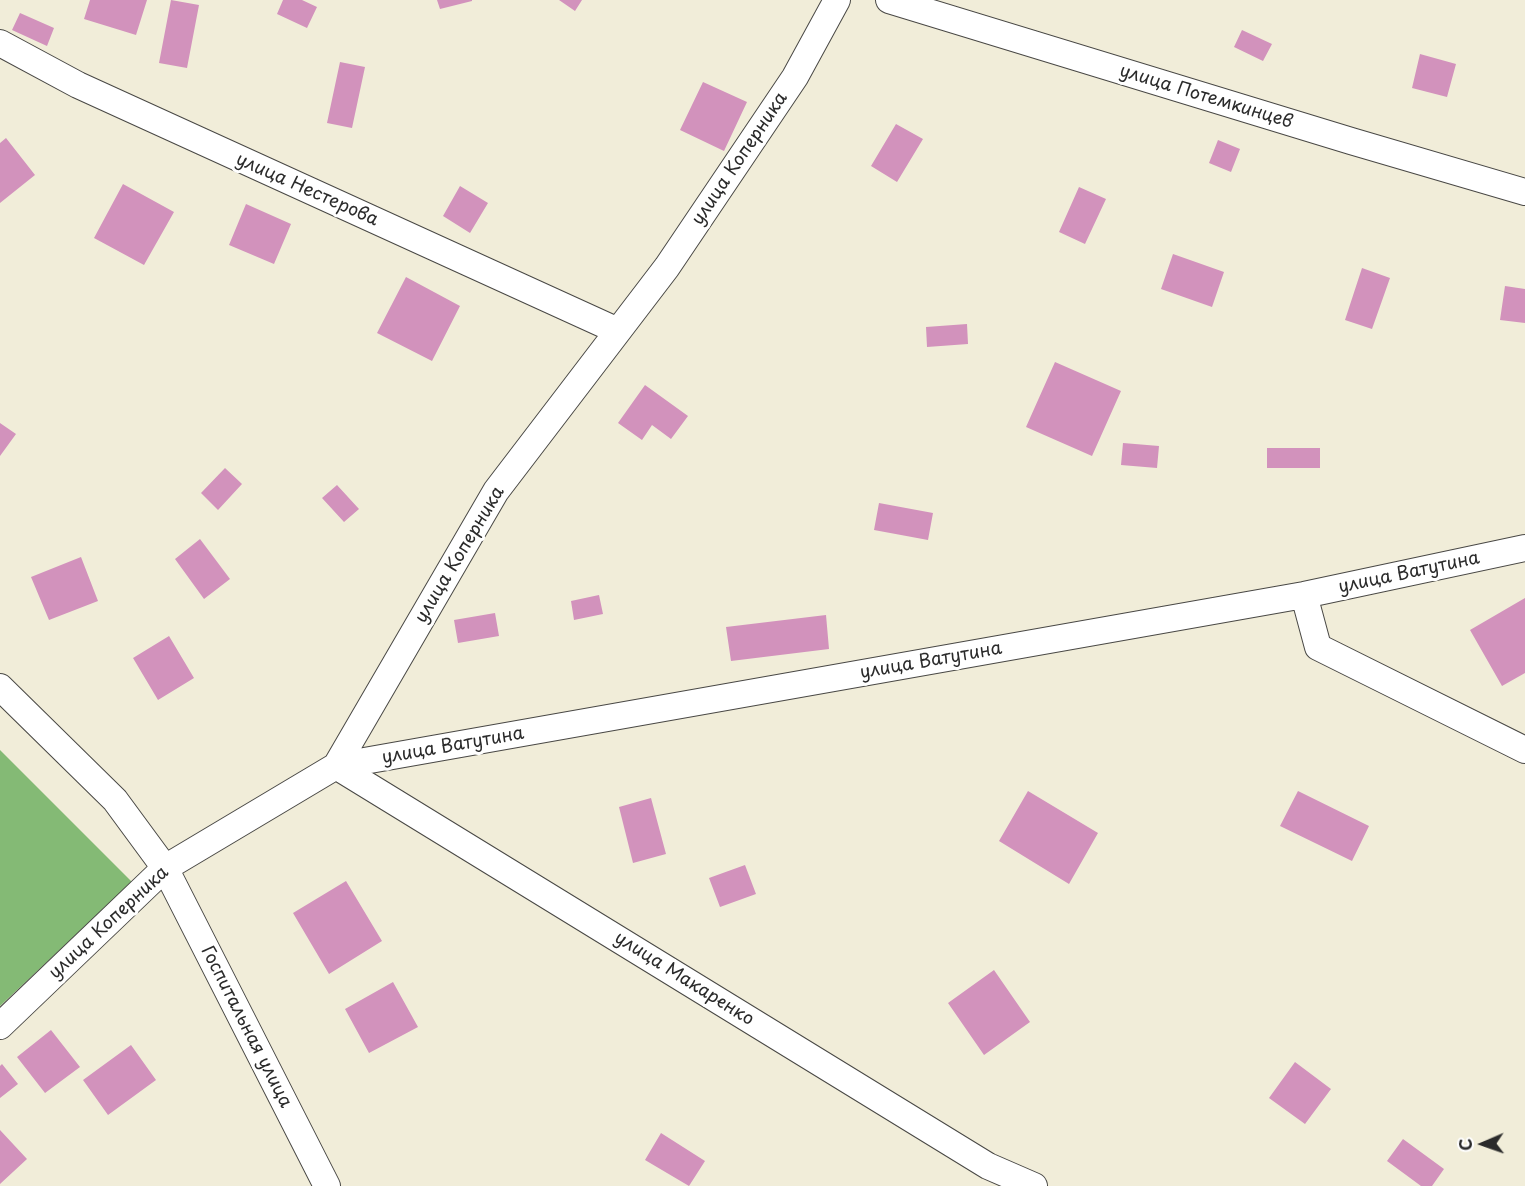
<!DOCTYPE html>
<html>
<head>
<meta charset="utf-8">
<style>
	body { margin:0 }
	#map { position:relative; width:1525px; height:1186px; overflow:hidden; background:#f1edd9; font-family:"Playpen Sans",sans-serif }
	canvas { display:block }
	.north { position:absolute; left:1453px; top:1114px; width:60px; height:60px; -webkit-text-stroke:4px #fff; paint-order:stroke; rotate:268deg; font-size:16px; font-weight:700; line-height:24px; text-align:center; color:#2b2b2b }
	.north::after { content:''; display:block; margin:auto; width:21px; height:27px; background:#2b2b2b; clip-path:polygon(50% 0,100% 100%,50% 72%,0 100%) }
</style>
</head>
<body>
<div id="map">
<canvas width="1525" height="1186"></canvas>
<div class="north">С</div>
</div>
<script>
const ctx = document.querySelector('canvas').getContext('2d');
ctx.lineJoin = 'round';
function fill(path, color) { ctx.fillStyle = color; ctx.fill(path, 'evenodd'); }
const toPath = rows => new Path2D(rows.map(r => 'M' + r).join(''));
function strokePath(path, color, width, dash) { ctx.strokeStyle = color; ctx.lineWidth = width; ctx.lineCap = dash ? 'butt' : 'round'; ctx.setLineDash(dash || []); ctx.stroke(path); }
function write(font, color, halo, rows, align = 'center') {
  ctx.font = font + ' "Playpen Sans",sans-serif'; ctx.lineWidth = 6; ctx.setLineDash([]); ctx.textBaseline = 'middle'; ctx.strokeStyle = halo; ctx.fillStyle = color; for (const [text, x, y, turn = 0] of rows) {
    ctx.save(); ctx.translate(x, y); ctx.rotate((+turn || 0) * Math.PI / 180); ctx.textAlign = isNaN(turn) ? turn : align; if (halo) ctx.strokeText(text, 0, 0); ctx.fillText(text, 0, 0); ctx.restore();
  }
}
fill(toPath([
	[0,750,132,882,0,1006]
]), '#84ba75');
fill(toPath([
	[90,0,147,0,136,35,84,19],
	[171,0,199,5,187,68,159,63],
	[283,0,302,0,317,7,307,28,277,14],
	[437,0,472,0,472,1,440,9],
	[559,0,582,0,575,11],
	[20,13,54,28,47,46,12,30],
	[1242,30,1272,44,1263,61,1234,47],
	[1420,54,1456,64,1447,97,1412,88],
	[340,62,365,67,352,128,327,123],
	[703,82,747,102,724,151,680,130],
	[896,124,923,139,897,182,871,166],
	[6,138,35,175,0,203,0,143],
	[1218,140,1240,149,1231,172,1209,163],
	[123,184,174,212,144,265,94,238],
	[460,186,488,203,470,233,443,216],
	[1079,187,1106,199,1085,244,1059,232],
	[246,204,291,224,274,264,229,245],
	[1173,254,1224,272,1212,307,1161,289],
	[1362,268,1390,278,1372,329,1345,320],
	[406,277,460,306,432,361,377,333],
	[1505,286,1525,289,1525,323,1500,320],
	[967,324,968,344,927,347,926,327],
	[1055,362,1121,391,1092,456,1026,427],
	[645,385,688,416,671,439,652,425,642,440,618,423],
	[0,423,16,434,0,456],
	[1123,443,1159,446,1157,468,1121,465],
	[1267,448,1320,448,1320,468,1267,468],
	[225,468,242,484,218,510,201,493],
	[337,485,359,509,344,522,322,498],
	[879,503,933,513,928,540,874,530],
	[200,539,230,579,204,599,175,559],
	[81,557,98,601,49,620,31,577],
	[599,595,603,614,574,620,571,601],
	[1525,598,1525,673,1502,686,1470,630],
	[495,613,499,636,458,643,454,620],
	[826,615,829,649,731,661,726,627],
	[169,636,194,678,158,700,133,658],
	[1028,791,1098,833,1069,884,999,841],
	[1298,791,1369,826,1352,861,1280,826],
	[651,798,666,854,633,863,619,807],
	[745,865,756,894,720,907,709,878],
	[346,881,382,941,329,974,293,913],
	[994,970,1030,1022,984,1055,948,1003],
	[393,982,418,1027,369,1053,345,1009],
	[51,1030,80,1067,45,1093,17,1057],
	[131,1045,156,1080,108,1115,83,1080],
	[1295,1062,1331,1089,1305,1124,1269,1098],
	[2,1064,18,1084,0,1098,0,1066],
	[0,1130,27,1159,0,1184],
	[661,1133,705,1161,689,1186,645,1160],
	[1403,1139,1444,1169,1432,1186,1421,1186,1387,1161]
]), '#d292bc');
const street = toPath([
	[889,0,1351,141,1525,192],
	[0,43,78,85,618,331],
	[1304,595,1318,647,1525,750],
	[0,687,115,800,165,868,327,1186],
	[336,766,1304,595,1525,548],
	[336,766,988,1166,1034,1186],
	[0,1026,165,868,336,766,496,491,667,267,795,77,837,0]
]);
strokePath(street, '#494845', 28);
strokePath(street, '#fff', 26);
write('18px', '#2b2b2b', '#fff', [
	["улица Потемкинцев",1206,97,17],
	["улица Коперника",740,159,-56],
	["улица Нестерова",307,190,24],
	["улица Коперника",460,555,-59],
	["улица Ватутина",1409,573,-12],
	["улица Ватутина",931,661,-10],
	["улица Ватутина",453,746,-10],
	["улица Коперника",109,923,-43],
	["улица Макаренко",684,979,32],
	["Госпитальная улица",246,1027,63]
]);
</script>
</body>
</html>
